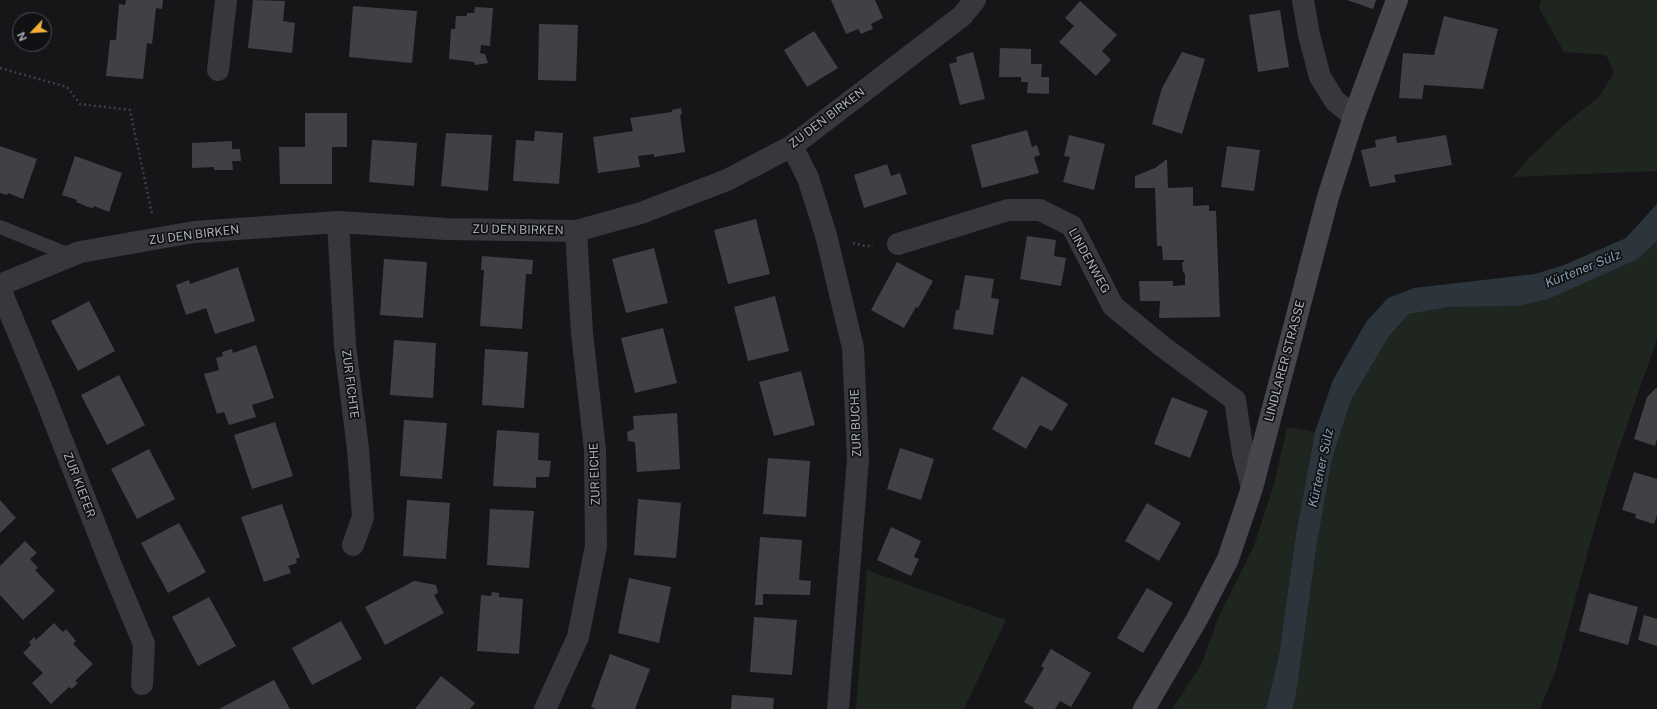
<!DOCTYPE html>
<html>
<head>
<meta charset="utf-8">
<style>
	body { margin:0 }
	#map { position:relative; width:1657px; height:709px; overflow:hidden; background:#161618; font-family:"Public Sans",sans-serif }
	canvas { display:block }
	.north { position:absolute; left:12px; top:12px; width:40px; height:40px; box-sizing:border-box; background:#111113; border:1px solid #4d4f55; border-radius:50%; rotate:245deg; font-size:11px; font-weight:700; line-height:16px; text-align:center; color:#a8adb8 }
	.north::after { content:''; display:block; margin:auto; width:14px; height:18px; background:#f2b134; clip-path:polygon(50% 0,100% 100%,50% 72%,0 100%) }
</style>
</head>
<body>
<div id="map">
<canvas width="1657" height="709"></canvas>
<div class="north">N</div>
</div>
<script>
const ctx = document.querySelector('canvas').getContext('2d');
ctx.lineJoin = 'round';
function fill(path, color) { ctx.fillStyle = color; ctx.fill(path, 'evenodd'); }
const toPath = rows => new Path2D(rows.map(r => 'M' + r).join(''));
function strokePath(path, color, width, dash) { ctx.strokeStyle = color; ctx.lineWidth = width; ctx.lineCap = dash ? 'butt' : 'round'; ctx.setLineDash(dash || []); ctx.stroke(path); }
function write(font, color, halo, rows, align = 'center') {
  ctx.font = font + ' "Public Sans",sans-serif'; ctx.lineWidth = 3.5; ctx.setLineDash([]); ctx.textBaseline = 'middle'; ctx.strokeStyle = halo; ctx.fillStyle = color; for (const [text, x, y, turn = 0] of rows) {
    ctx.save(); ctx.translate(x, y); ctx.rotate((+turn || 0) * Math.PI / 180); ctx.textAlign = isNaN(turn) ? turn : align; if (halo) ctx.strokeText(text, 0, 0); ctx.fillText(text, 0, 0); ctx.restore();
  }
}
fill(toPath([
	[1541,0,1657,0,1657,171,1513,177,1529,158,1564,125,1599,97,1614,72,1606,55,1564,52,1539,8],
	[1657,241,1657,339,1617,454,1594,529,1556,670,1540,709,1292,709,1296,695,1317,543,1332,459,1351,400,1389,336,1409,314,1449,307,1519,306,1549,299,1638,259],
	[1287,428,1295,428,1315,432,1296,534,1279,655,1266,709,1172,709,1201,665,1219,616,1254,546,1274,484],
	[867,570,1006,620,964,709,856,709]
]), '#1e261f');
fill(toPath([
	[1657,204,1657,241,1638,259,1549,299,1519,306,1449,307,1409,314,1389,336,1351,400,1332,459,1317,543,1296,695,1292,709,1266,709,1279,655,1296,534,1315,432,1333,380,1366,322,1388,298,1414,288,1535,274,1564,265,1626,238]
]), '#2c353c');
fill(toPath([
	[126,0,163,0,162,9,156,8,152,44,147,43,143,79,106,76,110,40,116,40,119,4,125,5],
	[253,0,285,1,283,21,295,23,292,53,248,48],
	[831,0,875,0,883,18,871,24,873,29,861,34,858,29,846,34],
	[1347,0,1376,0,1373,9],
	[1080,1,1117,35,1102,51,1111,60,1096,76,1059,42,1074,26,1065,18],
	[353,6,417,11,412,63,349,57],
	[475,7,493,8,490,46,481,45,480,53,485,54,488,63,475,65,474,62,449,59,451,29,455,29,456,16,467,16,467,13,474,13],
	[1280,10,1289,67,1258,72,1249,15],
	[1444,16,1498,29,1483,89,1424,85,1422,99,1399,98,1403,53,1434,55],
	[539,24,578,25,576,81,538,80],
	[814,31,838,68,807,87,784,50],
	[1000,48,1031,49,1031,64,1042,64,1041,77,1049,77,1049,94,1027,93,1028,82,1021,82,1021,77,999,77],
	[973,52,985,99,960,105,949,64,957,62,956,57],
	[1182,52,1205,59,1182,134,1152,124,1162,88],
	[681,108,682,114,680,115,685,152,654,157,654,154,638,156,640,167,598,173,593,137,633,131,630,118,672,112,672,110],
	[305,113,347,113,347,147,332,147,332,184,280,184,279,147,305,147],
	[1027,130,1032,147,1037,145,1040,155,1034,157,1039,173,982,188,971,145],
	[535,131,563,133,559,184,513,181,516,140,534,141],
	[446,133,492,135,488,191,441,186],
	[1069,135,1105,144,1094,190,1063,182,1070,157,1064,156],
	[1446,135,1452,165,1394,175,1396,182,1370,187,1361,150,1376,147,1375,140,1396,136,1397,143],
	[372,140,417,143,414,186,369,182],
	[232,141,232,149,240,149,241,161,232,161,233,170,214,170,214,167,192,168,192,143],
	[0,146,37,159,23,199,8,193,7,195,0,193],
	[1227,146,1260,150,1254,191,1221,187],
	[75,156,122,173,109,212,94,206,93,208,88,207,76,202,77,200,62,195],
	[1167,159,1168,188,1193,187,1193,206,1209,205,1209,211,1216,211,1220,317,1159,318,1160,301,1140,301,1139,281,1173,281,1173,286,1185,285,1185,274,1183,272,1182,262,1184,262,1184,260,1163,260,1162,246,1157,246,1155,188,1135,188,1135,176,1155,168],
	[887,164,891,176,900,173,907,194,864,208,854,175],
	[756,219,770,274,728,284,714,230],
	[1027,236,1056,240,1054,256,1066,258,1061,286,1020,279],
	[654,248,668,303,626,313,612,259],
	[482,256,533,260,532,274,526,274,522,329,480,326,484,270,481,270],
	[384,259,427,262,423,318,380,315],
	[897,262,933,281,918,308,916,307,904,328,871,310],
	[238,267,255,321,215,334,206,308,186,315,176,285,189,280,190,284],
	[965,275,994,279,991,298,999,299,993,335,953,329,956,310,959,310],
	[775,296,789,351,748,361,734,307],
	[89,301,115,351,78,371,51,321],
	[663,328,677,383,635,393,621,338],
	[394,340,436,343,433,398,390,395],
	[256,345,274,398,252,405,256,417,229,425,224,412,217,414,204,374,219,370,216,358,223,356,222,352,232,349,233,353],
	[485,349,528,352,524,408,482,405],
	[801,371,815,425,774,436,759,382],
	[119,375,145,425,107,445,81,395],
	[1022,376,1068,404,1052,431,1040,425,1026,449,992,429],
	[1656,388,1657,388,1657,439,1655,446,1634,439,1647,397],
	[1172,397,1208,411,1190,458,1154,444],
	[677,413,680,469,637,472,635,442,628,441,627,432,634,429,633,416],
	[404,420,447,423,442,479,400,476],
	[275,422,293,476,252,489,234,435],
	[497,430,539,433,538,460,551,461,549,477,536,477,536,488,493,486],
	[900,448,934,459,921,500,887,489],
	[149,449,175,499,137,519,111,469],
	[768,458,810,461,806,517,763,514],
	[1634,472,1657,479,1657,515,1654,524,1635,518,1636,514,1622,510],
	[638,499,681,503,676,558,634,555],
	[0,500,16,518,0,533],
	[407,500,450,503,446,559,403,556],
	[1147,503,1181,523,1159,561,1125,541],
	[282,504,300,557,296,559,297,563,288,566,291,573,264,582,241,517],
	[490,509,534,511,529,568,487,565],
	[179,523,206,572,168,593,141,543],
	[891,527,921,541,914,557,919,559,911,576,877,560],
	[760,537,802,540,799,580,811,581,810,595,763,594,763,605,755,605],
	[25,541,37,553,30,559,38,568,35,570,55,591,23,620,0,595,0,566],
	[629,578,671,587,659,643,618,633],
	[414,581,436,585,438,593,434,595,444,613,385,645,365,607],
	[1147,588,1173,603,1143,653,1117,638],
	[492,592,499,593,499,597,523,599,519,654,477,651,481,595,491,596],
	[1589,593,1638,607,1628,645,1579,631],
	[209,597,236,646,198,666,172,617],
	[1644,615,1657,619,1657,646,1638,640],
	[754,617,797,620,792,675,750,672],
	[341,621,362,659,312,685,292,648],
	[54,623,63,632,66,629,76,641,73,644,93,664,75,681,78,683,72,689,69,687,51,704,32,683,43,673,23,653,31,645,29,642,34,637,36,640],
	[1051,649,1091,673,1071,707,1060,701,1055,709,1033,709,1034,708,1024,702,1044,668,1041,666],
	[610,654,650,669,635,709,597,709,591,707],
	[441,676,475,703,470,709,415,709],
	[274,680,290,709,219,709,249,693],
	[732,695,774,698,773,709,731,709]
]), '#404145');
strokePath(toPath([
	[0,68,67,87,80,104,130,110,152,214],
	[853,243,866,246,873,246]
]), '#3d3f44', 2.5, [2, 3]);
strokePath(toPath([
	[0,227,72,256]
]), '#37383d', 14);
strokePath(toPath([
	[1303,0,1309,35,1320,77,1335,101,1354,116],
	[218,70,226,0],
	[792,146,808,178,826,235,853,348,858,459,838,709],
	[338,222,345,345,358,449,363,517,353,545],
	[898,244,1008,210,1040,210,1072,226,1113,306,1163,347,1235,400,1243,453,1252,488],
	[0,285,80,252,194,232,338,222,447,229,576,231,641,213,727,180,792,146,962,16,975,0],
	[0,289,45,397,110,563,144,644,142,684],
	[545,709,578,637,596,546,595,450,582,333,576,231]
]), '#37383d', 22);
strokePath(toPath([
	[1144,709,1197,619,1228,559,1252,488,1328,197,1354,116,1397,0]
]), '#45474d', 22);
write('12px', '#a8adb8', '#111113', [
	["ZU DEN BIRKEN",827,118,-37],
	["ZU DEN BIRKEN",518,230,1],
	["ZU DEN BIRKEN",194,235,-7],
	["LINDENWEG",1089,261,61],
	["LINDLARER STRASSE",1285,361,-75],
	["ZUR FICHTE",350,384,83],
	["ZUR BUCHE",856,423,-92],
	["ZUR EICHE",595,474,-92],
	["ZUR KIEFER",79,485,69]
]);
write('italic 13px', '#7f9bb3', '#111113', [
	["Kürtener Sülz",1583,269,-22],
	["Kürtener Sülz",1321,468,-78]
]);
</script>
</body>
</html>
